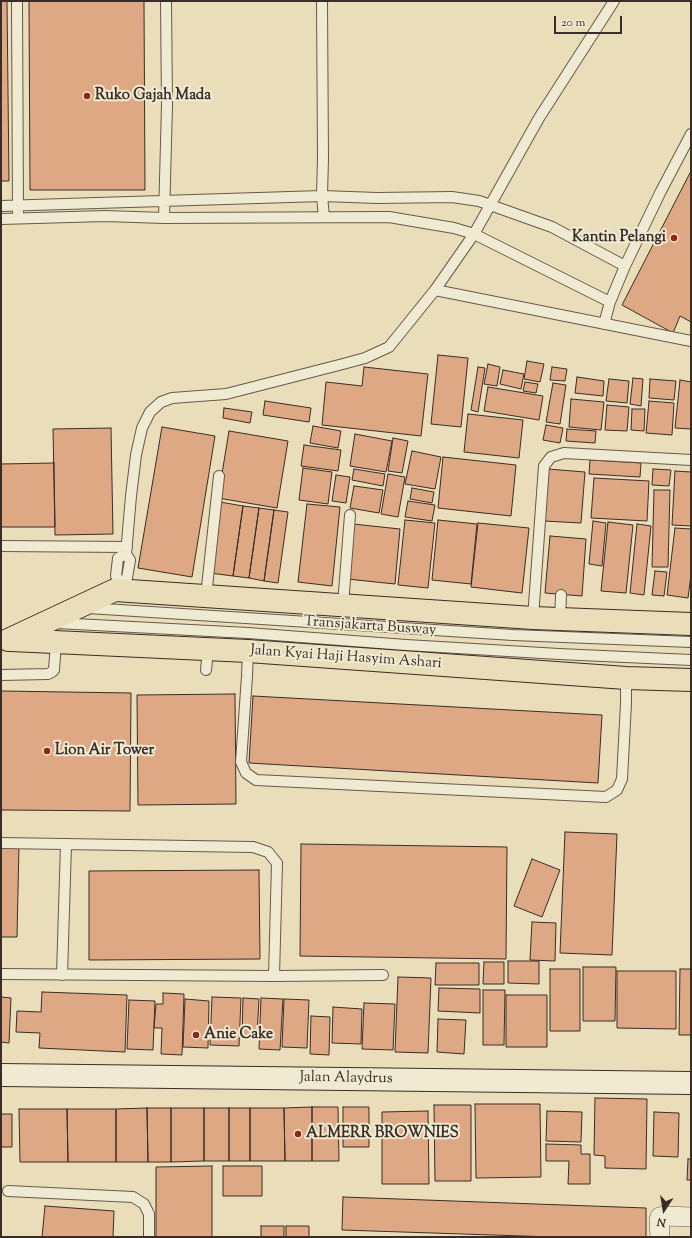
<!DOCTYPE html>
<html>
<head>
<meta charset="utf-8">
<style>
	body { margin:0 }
	#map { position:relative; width:692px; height:1238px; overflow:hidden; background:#eadeba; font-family:"Sorts Mill Goudy",serif }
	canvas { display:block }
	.frame { position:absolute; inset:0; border:2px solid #3a2c27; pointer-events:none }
	.north { position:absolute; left:644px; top:1190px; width:40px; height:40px; -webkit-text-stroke:3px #f1ead2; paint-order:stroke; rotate:192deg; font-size:11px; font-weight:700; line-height:16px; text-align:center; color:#3a2c27 }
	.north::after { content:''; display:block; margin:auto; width:14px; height:18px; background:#3a2c27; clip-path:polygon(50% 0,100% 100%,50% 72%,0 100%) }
	.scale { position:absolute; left:554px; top:16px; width:68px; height:18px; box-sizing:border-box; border:2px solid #3a2c27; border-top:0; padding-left:5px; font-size:12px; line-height:14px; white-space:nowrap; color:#3a2c27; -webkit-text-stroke:3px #f1ead2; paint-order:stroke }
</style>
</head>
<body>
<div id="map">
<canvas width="692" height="1238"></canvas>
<div class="frame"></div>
<div class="north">N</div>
<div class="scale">20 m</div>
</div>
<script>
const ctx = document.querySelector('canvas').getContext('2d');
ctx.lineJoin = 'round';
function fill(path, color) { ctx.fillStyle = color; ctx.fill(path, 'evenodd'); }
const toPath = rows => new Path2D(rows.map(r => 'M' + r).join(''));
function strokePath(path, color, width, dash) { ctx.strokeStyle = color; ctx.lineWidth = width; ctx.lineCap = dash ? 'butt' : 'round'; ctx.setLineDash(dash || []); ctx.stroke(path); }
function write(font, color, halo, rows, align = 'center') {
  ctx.font = font + ' "Sorts Mill Goudy",serif'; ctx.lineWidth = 4; ctx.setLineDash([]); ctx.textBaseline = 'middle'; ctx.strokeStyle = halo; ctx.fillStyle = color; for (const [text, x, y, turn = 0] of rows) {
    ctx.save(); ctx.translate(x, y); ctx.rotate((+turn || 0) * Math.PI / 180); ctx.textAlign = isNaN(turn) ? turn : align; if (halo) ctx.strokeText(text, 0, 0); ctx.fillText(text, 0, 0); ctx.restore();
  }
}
const building = toPath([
	[1,1,7,1,9,181,1,181,1,1],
	[29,1,144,1,145,190,30,190,29,1],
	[691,171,691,322,680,316,673,333,622,305,691,171],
	[438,355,468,358,461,427,431,424,438,355],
	[527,361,544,364,540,382,524,379,527,361],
	[488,364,500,367,497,386,484,384,488,364],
	[364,367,428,374,421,436,322,425,326,382,362,386,364,367],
	[478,367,485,368,478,412,471,410,478,367],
	[552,367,567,369,565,381,550,380,552,367],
	[503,370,524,374,521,389,500,384,503,370],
	[577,377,604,381,603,396,575,393,577,377],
	[633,378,643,379,641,406,630,404,633,378],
	[609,379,629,381,627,403,606,401,609,379],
	[650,379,676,381,674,400,649,398,650,379],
	[680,380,691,382,691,429,675,428,680,380],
	[525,382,538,384,536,393,523,391,525,382],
	[553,383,566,385,560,424,546,422,553,383],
	[488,387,543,396,539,420,484,411,488,387],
	[571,399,604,402,601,430,569,427,571,399],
	[265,401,311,408,309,422,263,415,265,401],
	[649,401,674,403,672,435,646,433,649,401],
	[607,405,629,407,627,431,605,430,607,405],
	[224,408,252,412,250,423,223,418,224,408],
	[632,409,645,409,644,431,631,430,632,409],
	[468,414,523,420,519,458,464,452,468,414],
	[546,425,563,428,560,443,543,440,546,425],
	[313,426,341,431,338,448,310,443,313,426],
	[162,427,215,436,192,577,138,568,162,427],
	[111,428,113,534,55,535,53,429,111,428],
	[567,429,596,431,595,443,566,441,567,429],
	[229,431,288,441,277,508,218,498,229,431],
	[355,434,392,441,386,472,350,466,355,434],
	[393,438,408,441,402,473,388,471,393,438],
	[304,445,341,450,338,471,301,466,304,445],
	[412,451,441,457,435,489,405,484,412,451],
	[443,457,516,465,511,516,438,508,443,457],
	[590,460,641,463,640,477,589,474,590,460],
	[54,463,55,527,1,527,1,464,54,463],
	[303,468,332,472,328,504,299,500,303,468],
	[354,469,385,474,383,486,352,480,354,469],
	[548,469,585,472,581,523,544,521,548,469],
	[653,469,671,470,669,486,652,485,653,469],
	[675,471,691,472,691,526,672,525,675,471],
	[388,474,405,477,398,517,381,514,388,474],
	[336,475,350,477,346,503,332,501,336,475],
	[594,478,649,481,647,521,591,518,594,478],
	[354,486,383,490,379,513,350,508,354,486],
	[412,488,434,492,432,503,410,499,412,488],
	[654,490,670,490,668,567,652,567,654,490],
	[408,501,435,505,432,521,405,517,408,501],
	[220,502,243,506,233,576,210,573,220,502],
	[307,504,340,507,332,586,298,582,307,504],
	[243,506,259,508,249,578,233,576,243,506],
	[259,508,274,510,264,581,249,578,259,508],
	[274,510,288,512,278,583,264,581,274,510],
	[405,520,435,523,428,588,398,585,405,520],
	[438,520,477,524,471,584,432,580,438,520],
	[593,521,606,523,602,566,589,564,593,521],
	[608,522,633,525,626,593,601,591,608,522],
	[478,523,529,528,522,593,471,587,478,523],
	[353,524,400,529,395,584,347,579,353,524],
	[637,524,651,526,644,595,630,593,637,524],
	[675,528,691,529,691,575,688,598,667,595,675,528],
	[550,536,586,539,582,596,545,593,550,536],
	[655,571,667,572,664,596,652,595,655,571],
	[1,691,131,693,130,811,1,810,1,691],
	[235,694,236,804,138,805,137,695,235,694],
	[253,696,602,715,598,783,249,763,253,696],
	[565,832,617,834,612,955,560,953,565,832],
	[301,844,507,847,506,959,300,956,301,844],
	[1,845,19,845,17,937,1,937,1,845],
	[532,859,560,870,542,917,514,906,532,859],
	[259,870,260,959,89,960,89,871,259,870],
	[532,922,556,923,555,961,530,960,532,922],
	[508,961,539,961,539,984,508,983,508,961],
	[484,962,504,962,504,984,483,984,484,962],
	[436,963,479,963,479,985,435,985,436,963],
	[583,967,616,967,615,1021,583,1021,583,967],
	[550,969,580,969,580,1031,550,1031,550,969],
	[680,969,691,969,691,1035,679,1035,680,969],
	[617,971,676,971,676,1029,617,1028,617,971],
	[398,977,431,978,428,1053,395,1052,398,977],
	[439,988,480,989,480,1013,438,1011,439,988],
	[483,990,505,990,504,1045,483,1045,483,990],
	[42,992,127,995,125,1052,39,1048,40,1033,16,1032,17,1011,41,1012,42,992],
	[163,993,184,994,182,1055,161,1054,162,1028,154,1028,156,1004,163,1004,163,993],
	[506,995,547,995,547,1047,506,1047,506,995],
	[1,997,11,998,9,1043,1,1042,1,997],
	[212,997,241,998,239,1046,210,1045,212,997],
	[243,998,259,999,257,1036,242,1036,243,998],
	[261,998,283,999,280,1050,259,1049,261,998],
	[185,999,209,1001,208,1048,183,1047,185,999],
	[284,999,309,1000,307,1048,282,1047,284,999],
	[129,1000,155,1001,153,1050,127,1049,129,1000],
	[364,1003,395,1004,393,1050,362,1049,364,1003],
	[333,1007,362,1009,361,1044,332,1043,333,1007],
	[311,1016,330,1017,329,1055,310,1054,311,1016],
	[438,1019,466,1020,464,1054,437,1052,438,1019],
	[595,1098,647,1099,646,1169,605,1168,605,1156,594,1155,595,1098],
	[475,1104,540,1104,541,1177,476,1178,475,1104],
	[434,1105,471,1105,471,1181,435,1181,434,1105],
	[312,1107,312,1161,285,1161,284,1108,312,1107],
	[312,1107,338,1107,339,1161,312,1161,312,1107],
	[343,1107,369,1107,369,1147,343,1147,343,1107],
	[147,1108,148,1162,116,1162,116,1109,147,1108],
	[147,1108,171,1108,171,1162,148,1162,147,1108],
	[171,1108,204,1108,204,1161,171,1162,171,1108],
	[204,1108,229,1108,229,1161,204,1161,204,1108],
	[229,1108,250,1108,250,1161,229,1161,229,1108],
	[250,1108,284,1108,285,1161,250,1161,250,1108],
	[19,1109,67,1109,68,1162,20,1162,19,1109],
	[67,1109,116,1109,116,1162,68,1162,67,1109],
	[428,1111,429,1184,382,1184,382,1112,428,1111],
	[547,1111,582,1112,581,1142,546,1141,547,1111],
	[654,1112,679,1113,678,1157,653,1156,654,1112],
	[1,1114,12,1114,12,1147,1,1147,1,1114],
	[546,1144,581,1145,581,1154,590,1154,590,1184,568,1184,569,1161,546,1161,546,1144],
	[688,1159,691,1159,691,1180,687,1180,688,1159],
	[212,1166,212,1237,156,1237,156,1167,212,1166],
	[223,1166,262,1166,262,1196,223,1196,223,1166],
	[343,1197,646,1208,646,1237,553,1237,342,1230,343,1197],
	[45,1206,114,1211,113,1237,42,1237,45,1206],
	[261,1226,284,1226,284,1237,261,1237,261,1226],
	[286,1226,309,1226,309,1237,286,1237,286,1226]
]);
fill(building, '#dfa884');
strokePath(building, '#3a2c27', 1);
const lane = toPath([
	[17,1,18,213],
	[322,1,323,158,322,196,324,217],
	[1,206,322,196,377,198,452,197,479,201,552,227,625,266],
	[164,218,167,105,166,1],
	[1,219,105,216,164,218,389,217,454,228,474,234,610,302],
	[435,290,691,341],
	[604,324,610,302,625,266,660,193,691,134],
	[1,546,127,547],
	[121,584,127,578,130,560,126,554,131,496,136,455,142,428,150,412,161,402,172,398,226,394,343,364,365,358,389,347,435,290,474,234,539,118,614,1],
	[120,590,121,584,116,576,118,558,126,554],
	[206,596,219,476],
	[343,605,350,515],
	[88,608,513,635,691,642],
	[533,618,544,466,551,457,564,453,691,460],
	[560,619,561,595],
	[56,623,248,633,406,645,559,654,691,660],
	[248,651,247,676,241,762,246,773,256,780,606,797,617,790,622,779,626,703,626,678],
	[206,670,208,649],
	[1,675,48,674,52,672,54,670,56,642],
	[1,843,253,847,268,852,277,863,274,976],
	[1,974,274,976,383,975],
	[62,975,66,844],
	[8,1191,133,1197,144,1204,149,1214,149,1237]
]);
const street = toPath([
	[660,1237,659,1220,660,1217,664,1216,691,1217]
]);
const secondary = toPath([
	[1,1075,691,1083]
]);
const primary = toPath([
	[8,640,115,590,533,618,691,624],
	[11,640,248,651,626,678,691,680]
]);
strokePath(lane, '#66584c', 12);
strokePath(street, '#66584c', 20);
strokePath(secondary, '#3a2c27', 24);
strokePath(primary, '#3a2c27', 24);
strokePath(lane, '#f1ead2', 10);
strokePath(street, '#f1ead2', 19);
strokePath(secondary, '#f1ead2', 22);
strokePath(primary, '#eadeba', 22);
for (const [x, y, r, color] of [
	[87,96,4,"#8f2418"],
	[674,238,4,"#8f2418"],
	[47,751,4,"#8f2418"],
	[196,1035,4,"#8f2418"],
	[298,1134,4,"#8f2418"]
]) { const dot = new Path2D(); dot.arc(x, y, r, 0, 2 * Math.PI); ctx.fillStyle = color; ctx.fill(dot); strokePath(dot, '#f1ead2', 1.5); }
write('bold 15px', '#3a2c27', '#f1ead2', [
	["Ruko Gajah Mada",95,96],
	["Kantin Pelangi",666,238,"right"],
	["Lion Air Tower",55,751],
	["Anie Cake",204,1035],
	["ALMERR BROWNIES",306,1134]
], 'left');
write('15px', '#3a2c27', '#f1ead2', [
	["Transjakarta Busway",370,627,4],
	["Jalan Kyai Haji Hasyim Ashari",346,658,4],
	["Jalan Alaydrus",346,1079,1]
]);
</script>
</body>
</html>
